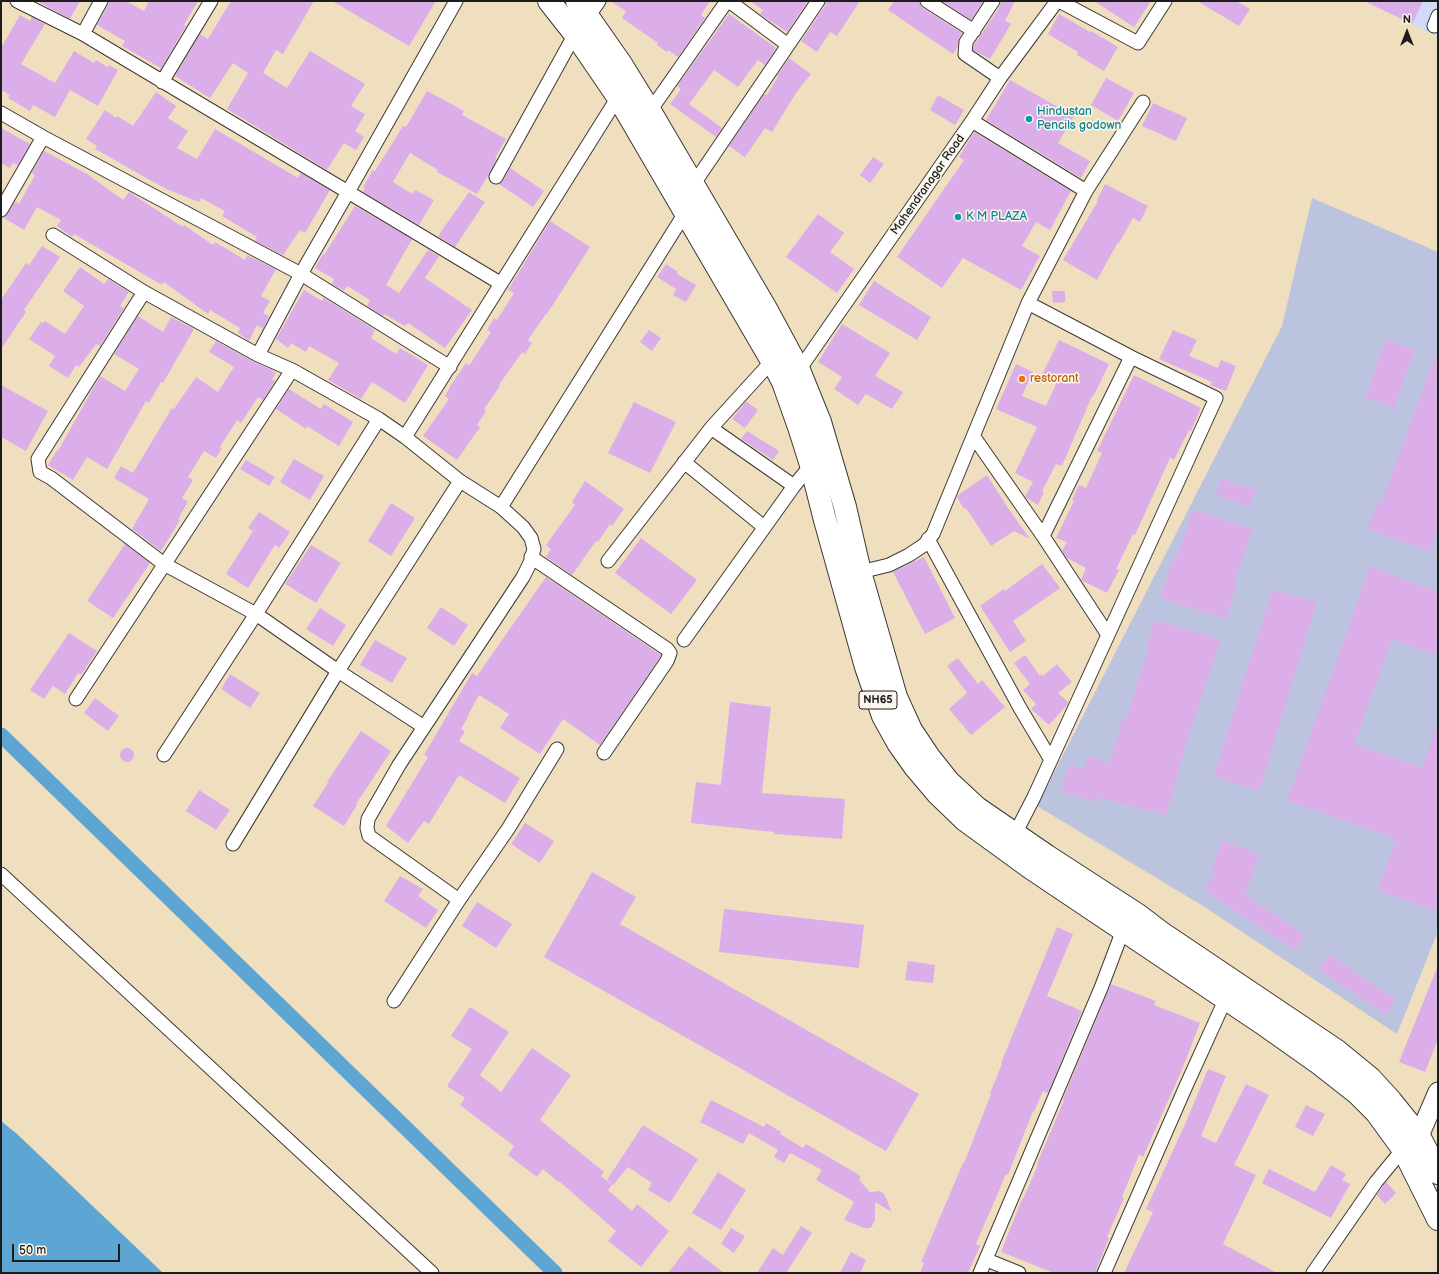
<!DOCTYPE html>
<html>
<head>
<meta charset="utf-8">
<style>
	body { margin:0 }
	#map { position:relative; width:1439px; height:1274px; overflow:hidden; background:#efdfbf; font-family:"Balsamiq Sans",sans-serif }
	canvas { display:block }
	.frame { position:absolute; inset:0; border:2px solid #1c1c1c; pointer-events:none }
	.north { position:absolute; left:1387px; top:12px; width:40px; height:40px; -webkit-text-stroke:3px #fbf7ec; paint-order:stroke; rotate:0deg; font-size:11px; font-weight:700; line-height:16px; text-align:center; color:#1c1c1c }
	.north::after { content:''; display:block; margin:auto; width:14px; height:18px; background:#1c1c1c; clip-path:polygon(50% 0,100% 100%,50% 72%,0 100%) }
	.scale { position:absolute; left:12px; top:1244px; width:108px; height:18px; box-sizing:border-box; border:2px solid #1c1c1c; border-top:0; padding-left:5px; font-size:12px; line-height:14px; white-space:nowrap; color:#1c1c1c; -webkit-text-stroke:3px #fbf7ec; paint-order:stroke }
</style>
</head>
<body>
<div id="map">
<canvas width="1439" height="1274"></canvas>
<div class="frame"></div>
<div class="north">N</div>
<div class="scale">50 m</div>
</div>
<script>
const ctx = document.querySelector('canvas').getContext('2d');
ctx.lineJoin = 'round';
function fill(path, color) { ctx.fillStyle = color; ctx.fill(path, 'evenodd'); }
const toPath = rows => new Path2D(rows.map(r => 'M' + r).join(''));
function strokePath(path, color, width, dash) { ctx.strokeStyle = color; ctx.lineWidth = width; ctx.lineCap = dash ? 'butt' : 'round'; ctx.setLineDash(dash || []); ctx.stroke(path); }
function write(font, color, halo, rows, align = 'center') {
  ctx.font = font + ' "Balsamiq Sans",sans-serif'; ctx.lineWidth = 3; ctx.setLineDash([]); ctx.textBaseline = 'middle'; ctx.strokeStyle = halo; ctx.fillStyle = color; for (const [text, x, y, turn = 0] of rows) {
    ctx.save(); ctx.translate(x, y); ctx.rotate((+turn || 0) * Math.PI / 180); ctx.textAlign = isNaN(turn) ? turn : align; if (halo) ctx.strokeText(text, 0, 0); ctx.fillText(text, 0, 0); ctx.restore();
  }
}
fill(toPath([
	[1366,1,1438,1,1438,37]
]), '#d3d9f9');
fill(toPath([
	[1312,198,1438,252,1438,931,1397,1034,1203,906,1037,806,1282,326]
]), '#bcc3de');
fill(toPath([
	[1,1121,17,1134,163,1273,1,1273]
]), '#5da6d4');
strokePath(toPath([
	[1,735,555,1273]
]), '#5da6d4', 15);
fill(toPath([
	[37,1,80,1,70,19],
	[110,1,126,1,144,11,149,1,198,1,184,25,186,26,161,68,122,46,125,41,97,25],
	[231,1,314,1,283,54,276,50,263,73,287,88,310,51,365,84,351,106,365,114,355,131,364,137,356,150,344,143,327,170,227,109,248,73,233,63,210,98,175,76,200,34,208,39],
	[332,1,436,1,409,46],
	[610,1,710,1,701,15,705,18,678,57,668,50,667,52,657,45,658,43,622,18,626,11],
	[750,1,808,1,787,32,760,14,763,10],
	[826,1,860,1,837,36,830,32,817,52,801,41,825,6],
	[894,1,919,1,923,8,962,33,959,38,958,46,953,54,888,10],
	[942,1,981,1,983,2,971,20],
	[1002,1,1015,1,1005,21,1011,24,990,59,973,50,974,45,997,11],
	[1094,1,1151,1,1134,27],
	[1197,1,1236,1,1250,9,1239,26],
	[1364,1,1423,1,1412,24],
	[729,14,776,48,765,65,758,60,738,87,714,70,689,104,722,128,716,137,670,104,681,89,677,86],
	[1059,14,1090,32,1091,31,1118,47,1104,71,1077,55,1078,52,1048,34],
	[20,15,30,21,32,17,45,24,21,64,55,83,74,51,94,63,96,60,108,67,109,65,118,70,98,106,70,90,55,117,33,105,30,111,8,98,10,95,1,90,1,48],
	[789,58,811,74,796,93,772,132,765,128,745,157,729,146,764,94,767,95,778,77,777,76],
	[1106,78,1134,93,1118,121,1091,105],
	[1010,80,1074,116,1058,143,1090,161,1081,178,986,120],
	[427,91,464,111,462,115,506,139,495,158,497,159,488,177,487,177,477,194,437,172,438,170,410,153,393,182,412,194,415,190,434,200,419,225,363,192,365,188,363,187,373,170,375,171,403,126,406,127],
	[156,92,176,106,168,118,188,131,177,148,197,159,215,129,298,178,301,173,330,190,305,233,300,230,283,255,255,241,257,237,222,216,225,211,201,198,199,202,166,189,95,149,97,146,86,139,105,110,116,118,117,116,133,126],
	[938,95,964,110,955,125,930,110],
	[1153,103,1187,118,1176,141,1142,126],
	[1,128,30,144,18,165,13,163,10,168,1,163],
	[974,132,1071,191,1050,230,1036,222,1022,246,1040,256,1021,290,963,258,942,288,897,257,964,160,959,157],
	[44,151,87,174,123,200,129,192,183,227,184,225,213,245,215,242,245,260,247,255,275,269,275,271,261,296,270,301,263,313,269,316,263,329,257,325,249,341,238,333,240,328,210,310,208,314,164,282,162,285,74,234,72,237,57,226,61,220,37,207,24,230,4,218,15,202,19,204,35,175,32,173],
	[873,157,884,164,870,183,860,175],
	[510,168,544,191,533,207,499,184,503,181],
	[1105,184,1148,206,1140,222,1133,218,1119,243,1118,242,1097,280,1063,260,1098,201,1097,200],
	[469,192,485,202,455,247,438,236],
	[355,206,412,239,386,285,399,293,428,250,439,256,425,278,472,310,445,348,408,323,405,326,384,314,383,316,367,306,370,300,347,286,344,291,332,284,334,279,315,268,323,254,324,255,336,236],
	[818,214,844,233,830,252,854,269,837,293,786,257],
	[550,221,590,247,547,314,546,314,528,340,532,343,525,354,522,352,499,385,500,386,484,409,486,411,477,425,480,427,457,460,423,436,449,399,445,396,451,385,466,363,469,366,491,332,487,330,494,318,497,320,514,293,508,290],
	[42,246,60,257,24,310,26,312,1,349,1,300,26,263,29,265],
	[666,264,678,272,677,274,696,285,686,302,673,295,676,289,657,277],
	[80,267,104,284,108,279,129,292,120,306,124,308,100,346,96,344,79,367,76,365,68,378,49,366,55,356,29,339,41,322,43,323,45,321,65,334,84,306,63,291],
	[874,281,931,317,917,340,859,305],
	[304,290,322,301,324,298,375,330,371,338,396,354,400,348,428,365,405,403,372,382,361,399,328,380,339,363,309,346,306,352,291,343,288,348,276,339],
	[1052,291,1065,291,1065,302,1053,303],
	[138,316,163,332,171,317,194,329,163,383,161,382,149,403,146,401,107,469,87,457,73,480,48,465,57,450,58,451,100,376,125,391,139,369,114,354],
	[842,324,890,353,875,376,903,392,892,409,866,394,858,405,834,389,842,377,818,362],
	[649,330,661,338,652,351,640,342],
	[1173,330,1197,340,1189,356,1218,368,1221,360,1236,366,1226,391,1210,385,1212,382,1159,359],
	[1059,340,1109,364,1093,397,1092,396,1062,466,1056,464,1042,491,1044,492,1038,505,1025,497,1033,482,1015,473,1037,427,996,409,1016,364,1033,372,1022,396,1046,406,1057,382,1042,375],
	[1385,340,1414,350,1395,408,1366,398],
	[216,341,254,362,270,369,276,373,272,379,275,381,263,400,258,397,241,423,237,420,220,447,222,448,216,458,204,451,188,477,193,480,182,498,188,502,178,519,180,520,161,551,132,529,149,499,114,478,121,466,133,473,172,408,174,409,196,377,218,392,234,367,209,352],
	[1437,352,1438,352,1438,526,1429,551,1367,529,1378,502,1381,503],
	[1134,375,1201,408,1191,431,1189,430,1174,460,1170,458,1135,535,1133,534,1116,569,1119,570,1107,593,1081,580,1086,568,1067,558,1062,551,1067,542,1056,538,1074,501,1072,500,1079,485,1086,488,1102,453,1097,451],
	[1,385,48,411,26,451,1,437],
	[289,389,321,409,324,404,353,422,339,446,307,426,306,429,276,409],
	[746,401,758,410,745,428,732,419],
	[634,402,676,422,650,473,608,453],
	[747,431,779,451,773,460,741,439],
	[294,459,324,476,310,500,280,482],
	[246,460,275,477,269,486,240,469],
	[987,475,1008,508,1030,539,1014,531,991,546,966,508,964,509,957,497,958,495],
	[1221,479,1256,490,1250,506,1216,495],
	[585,481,624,509,612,526,610,524,598,542,596,541,572,575,546,557,551,549,546,545,575,505,572,502],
	[391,503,415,518,391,556,368,541],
	[1193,510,1252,529,1235,580,1237,581,1226,619,1160,598,1172,561,1175,562],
	[259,512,290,532,279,548,275,545,248,588,226,574,253,531,248,528],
	[641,538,697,580,671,614,615,573],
	[125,544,150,563,113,618,87,601],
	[311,545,341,563,316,603,285,584],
	[924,557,955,618,925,634,893,572],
	[1042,564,1060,588,1013,621,1026,641,1010,652,980,606,1004,589,1005,591],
	[1370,567,1438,592,1438,647,1435,655,1392,639,1354,744,1422,768,1436,727,1438,728,1438,904,1435,911,1378,890,1396,839,1287,800],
	[546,577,661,655,660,657,600,745,563,719,540,754,500,728,509,714,479,695,468,715,469,715,461,729,465,731,459,741,520,778,505,803,459,775,429,824,424,821,408,843,386,826,428,757,424,755,472,673,477,676],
	[1272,590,1317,602,1259,791,1214,776],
	[441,607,468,625,454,646,427,628],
	[320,608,346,625,333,646,306,629],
	[1155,620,1220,640,1188,737,1166,815,1098,797,1097,802,1061,791,1069,765,1084,769,1088,756,1110,763,1122,719,1126,720,1148,650,1146,649],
	[69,633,97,651,81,675,78,673,65,694,53,686,44,699,30,690],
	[375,640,407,658,392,683,360,665],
	[1025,655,1040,676,1041,674,1043,676,1057,664,1072,682,1058,693,1068,702,1068,704,1049,725,1031,709,1036,704,1023,690,1030,684,1014,663],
	[958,658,978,684,982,680,1005,707,971,735,949,709,967,693,947,666],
	[230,674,260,693,250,708,221,689],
	[95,698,119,716,108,731,84,713],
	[730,702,771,707,762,793,845,799,842,839,774,834,774,832,691,823,696,782,721,785],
	[361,731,391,751,356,804,357,805,344,826,313,806,328,783,327,782],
	'120 755a7 7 0 1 1 14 0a7 7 0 1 1-14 0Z',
	[199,790,230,810,216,830,186,811],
	[525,823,554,841,540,863,511,844],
	[1222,841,1259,854,1245,895,1305,935,1295,950,1204,890,1216,873,1211,872],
	[592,872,636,897,620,924,919,1094,886,1151,544,957],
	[400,876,423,889,418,896,438,910,426,928,384,901],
	[477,902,512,924,496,948,462,926],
	[724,909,864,925,859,968,719,952],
	[1057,927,1073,934,1047,996,1082,1011,1048,1093,1043,1091,1034,1112,1033,1111,1008,1175,1006,1174,976,1244,980,1246,968,1273,920,1273,924,1263,921,1262,963,1163,964,1163,991,1094,990,1093,1002,1064,1001,1063],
	[1329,954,1396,1000,1386,1015,1318,969],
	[908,961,935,965,933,983,905,980],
	[1437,968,1438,1039,1425,1072,1399,1062],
	[1111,984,1156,1001,1154,1005,1200,1023,1181,1072,1143,1157,1139,1155,1122,1197,1124,1198,1107,1237,1109,1238,1095,1273,1054,1273,1001,1252,1022,1199,1023,1199,1038,1165,1037,1164,1064,1100,1063,1099],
	[470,1007,509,1032,480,1075,501,1092,532,1048,571,1075,540,1120,604,1172,601,1176,612,1185,608,1190,632,1211,637,1204,669,1231,641,1267,608,1241,616,1231,559,1181,558,1182,543,1169,537,1177,508,1155,514,1146,460,1105,465,1098,447,1086,472,1049,451,1036],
	[1208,1069,1226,1076,1201,1136,1216,1143,1246,1084,1269,1095,1234,1165,1256,1175,1223,1244,1277,1273,1124,1273,1153,1212,1146,1209,1186,1122],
	[711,1100,764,1127,766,1123,781,1132,780,1134,803,1148,806,1144,861,1176,859,1180,870,1192,880,1191,884,1194,892,1212,875,1202,875,1220,872,1226,870,1228,864,1228,844,1220,854,1202,816,1180,822,1170,790,1153,784,1163,774,1157,778,1150,749,1133,743,1144,700,1122],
	[1306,1105,1325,1114,1313,1136,1295,1127],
	[643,1125,698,1159,670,1203,648,1190,652,1183,628,1167,613,1185,607,1180],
	[1331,1165,1346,1174,1342,1180,1350,1184,1331,1218,1262,1183,1269,1169,1315,1192],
	[718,1172,746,1190,721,1230,692,1213],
	[1386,1182,1396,1193,1385,1204,1377,1195],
	[801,1226,812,1233,786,1273,757,1273,773,1248,783,1255],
	[731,1228,745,1236,734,1253,721,1244],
	[689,1246,724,1273,668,1273],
	[851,1252,866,1260,860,1273,840,1273]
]), '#dbaeea');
const street = toPath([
	[17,1,83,34],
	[101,1,83,34,348,192,456,1],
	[729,1,788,45],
	[927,1,974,31],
	[993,1,966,42,965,54,1000,78],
	[1059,1,1138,43,1165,1],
	[588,17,599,1],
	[1434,26,1438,16],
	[162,82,211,1],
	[650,111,727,1],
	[1,113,43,137,301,274,450,367],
	[972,121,1086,191],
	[496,177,575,34],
	[693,185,818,1],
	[1,210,43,137],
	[53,235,144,292,258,355],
	[144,292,38,459,40,472,51,478,164,564,256,614,338,671,424,727],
	[799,370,972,121,1000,78,1057,1],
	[711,428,794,486],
	[405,437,618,97],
	[974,437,1043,536,1108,635,1216,398,1131,357,1028,303],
	[684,462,764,527],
	[501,507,685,213],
	[1043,536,1131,357],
	[928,539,1020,708,1051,760],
	[531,557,667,649,670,653,667,661,604,753],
	[608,561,711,428,772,361],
	[860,572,889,565,909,555,924,545,933,534,1028,303,1086,191,1143,102],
	[684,640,794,486,811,465],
	[76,699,292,370],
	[164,755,256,614,379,419],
	[1015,834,1034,797,1108,635],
	[233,844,338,671,460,481],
	[1,874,432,1273],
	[459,900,369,836,367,828,368,819,399,765,523,577,530,563,534,549,531,538,523,527,501,507,460,481,405,437,379,419,292,370,258,355,301,274,348,192,500,283],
	[394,1001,459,900,508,829,557,749],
	[987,1260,1019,1273],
	[980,1273,1101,988,1123,930],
	[1104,1273,1186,1086,1226,998],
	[1313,1273,1376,1182,1403,1149]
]);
const secondary = toPath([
	[1409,1144,1419,1136,1438,1092]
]);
const highway = toPath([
	[549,1,575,34,618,97,772,361,783,382,799,427,811,465,825,520,866,667,883,716,898,743,915,767,937,793,965,820,1031,868,1262,1023,1320,1064,1357,1093,1376,1112,1403,1149,1438,1219],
	[577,1,621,64,650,111,765,307,799,370,820,422,845,507,860,572,896,697,911,730,929,757,949,782,977,808,1047,856,1138,915,1163,934,1337,1051,1370,1078,1391,1101,1419,1136,1438,1173]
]);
strokePath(street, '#3c3934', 15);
strokePath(secondary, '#3c3934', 21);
strokePath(highway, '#3c3934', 24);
strokePath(street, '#fff', 13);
strokePath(secondary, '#fff', 19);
strokePath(highway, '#fff', 22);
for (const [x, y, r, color] of [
	[1029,119,4,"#0f9aa8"],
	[958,217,4,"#0f9aa8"],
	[1022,379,4,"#e8710a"]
]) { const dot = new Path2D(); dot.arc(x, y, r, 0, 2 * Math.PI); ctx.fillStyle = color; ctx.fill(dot); strokePath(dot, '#fbf7ec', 1.5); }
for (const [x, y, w] of [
	[878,700,38]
]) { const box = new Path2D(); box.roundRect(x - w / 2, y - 9, w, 18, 3); ctx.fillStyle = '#fbf7ec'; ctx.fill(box); strokePath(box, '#1c1c1c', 1); }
write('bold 11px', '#1c1c1c', null, [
	["NH65",878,700]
]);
write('12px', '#0d838f', '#fbf7ec', [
	["Hindustan",1037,112],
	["Pencils godown",1037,126],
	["K M PLAZA",966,217]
], 'left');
write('12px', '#1c1c1c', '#fbf7ec', [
	["Mahendranagar Road",928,185,-55]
]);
write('12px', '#c56008', '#fbf7ec', [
	["restorant",1030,379]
], 'left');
</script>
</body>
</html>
